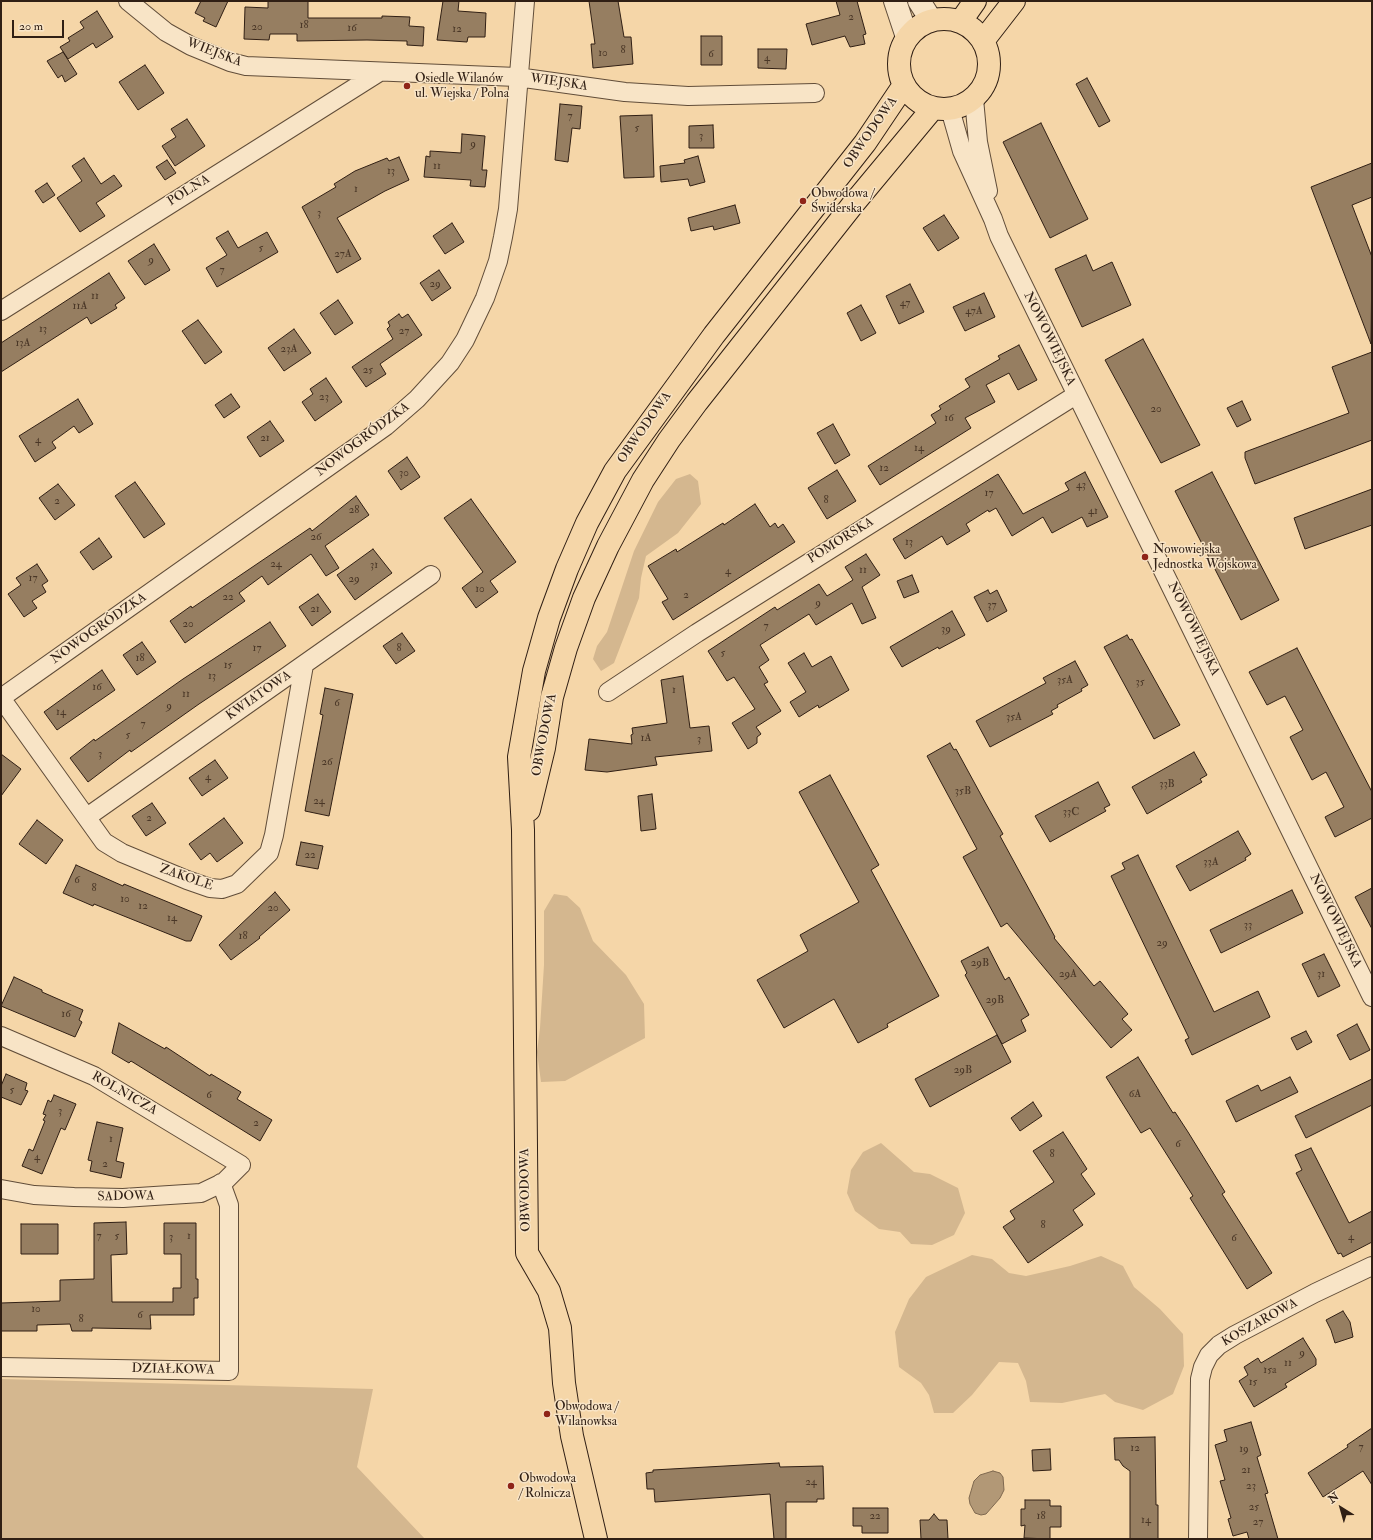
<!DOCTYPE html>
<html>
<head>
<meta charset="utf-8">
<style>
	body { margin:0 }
	#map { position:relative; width:1373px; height:1540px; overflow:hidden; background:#f5d6a8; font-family:"IM FELL Double Pica",serif }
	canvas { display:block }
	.frame { position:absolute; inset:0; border:2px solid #301f14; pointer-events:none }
	.north { position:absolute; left:1321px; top:1488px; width:40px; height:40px; -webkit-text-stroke:3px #f8e4c6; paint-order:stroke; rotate:323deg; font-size:11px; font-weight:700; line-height:16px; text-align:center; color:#301f14 }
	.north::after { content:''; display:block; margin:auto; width:14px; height:18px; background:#301f14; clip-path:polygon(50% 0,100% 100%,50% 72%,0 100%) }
	.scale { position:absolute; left:12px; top:20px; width:52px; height:18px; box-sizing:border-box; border:2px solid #301f14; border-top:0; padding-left:5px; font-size:12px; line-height:14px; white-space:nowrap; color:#301f14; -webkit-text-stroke:3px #f8e4c6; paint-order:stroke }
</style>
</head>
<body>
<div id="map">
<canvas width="1373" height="1540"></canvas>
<div class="frame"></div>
<div class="north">N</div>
<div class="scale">20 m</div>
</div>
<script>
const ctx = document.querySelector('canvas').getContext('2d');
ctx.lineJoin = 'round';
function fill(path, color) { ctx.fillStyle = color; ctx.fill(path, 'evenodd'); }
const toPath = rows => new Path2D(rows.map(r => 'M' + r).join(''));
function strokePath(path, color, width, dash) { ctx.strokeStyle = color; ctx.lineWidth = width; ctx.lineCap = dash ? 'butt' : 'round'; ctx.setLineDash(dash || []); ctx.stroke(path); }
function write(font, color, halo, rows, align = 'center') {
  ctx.font = font + ' "IM FELL Double Pica",serif'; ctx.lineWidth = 3; ctx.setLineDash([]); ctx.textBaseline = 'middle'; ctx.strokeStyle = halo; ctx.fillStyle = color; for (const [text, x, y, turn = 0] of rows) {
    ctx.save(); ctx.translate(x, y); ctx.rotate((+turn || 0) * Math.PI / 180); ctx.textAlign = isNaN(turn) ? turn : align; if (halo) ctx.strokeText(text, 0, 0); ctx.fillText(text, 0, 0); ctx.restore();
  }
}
fill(toPath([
	[690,474,698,481,701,504,678,533,646,556,641,578,639,598,614,663,601,671,593,659,597,646,607,632,634,551,658,502,676,479],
	[554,894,567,896,580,908,593,941,626,975,644,1004,645,1038,565,1081,541,1082,537,1052,540,1028,544,965,544,911],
	[881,1143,914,1172,930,1174,958,1188,965,1213,954,1235,932,1245,911,1244,900,1232,879,1229,855,1211,847,1193,851,1170,863,1152],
	[972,1255,992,1259,1009,1273,1026,1276,1070,1266,1101,1256,1123,1266,1134,1287,1160,1309,1183,1334,1184,1366,1173,1394,1143,1410,1115,1402,1105,1394,1062,1403,1030,1402,1026,1381,1018,1363,999,1362,972,1395,953,1413,934,1413,929,1395,921,1383,899,1367,895,1332,909,1299,926,1277],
	[1,1379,373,1389,357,1467,425,1539,1,1539]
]), '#d4b78f');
const water = toPath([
	[993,1471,1000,1473,1003,1477,1004,1490,1000,1498,986,1514,981,1515,975,1513,970,1504,969,1498,974,1481,980,1475,993,1471]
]);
fill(water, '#b29876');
strokePath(water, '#7e684f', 1);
const building = toPath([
	[201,1,228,1,216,27,203,21,205,18,195,13,201,1],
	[268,1,308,1,308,18,382,18,382,16,410,17,409,26,424,27,423,46,407,45,407,41,367,40,297,41,297,34,270,34,269,40,244,39,245,7,268,8,268,1],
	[443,1,459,1,458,11,486,13,485,37,468,37,467,42,437,40,443,1],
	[589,1,618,1,624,37,631,37,633,64,593,68,591,44,595,44,589,1],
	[836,1,857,1,866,34,863,35,865,44,850,47,845,36,812,45,806,24,840,15,836,1],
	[97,11,113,37,96,48,93,43,68,59,60,47,70,41,68,38,84,28,80,22,97,11],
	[701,36,722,36,722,65,701,65,701,36],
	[758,49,787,49,786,69,758,68,758,49],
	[63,52,77,74,65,82,62,75,58,78,47,61,63,52],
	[145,65,164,93,138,110,119,82,145,65],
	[1087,78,1110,121,1099,127,1076,84,1087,78],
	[560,104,582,106,580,129,572,128,568,162,555,160,560,104],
	[652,115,654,177,624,178,620,116,652,115],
	[187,119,205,146,175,166,162,146,176,137,171,129,187,119],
	[1041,123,1088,219,1050,238,1003,142,1041,123],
	[713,125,714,148,689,148,689,126,713,125],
	[462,134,485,136,482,170,487,170,485,187,470,186,471,180,424,177,426,156,430,157,430,151,461,153,462,134],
	[698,156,705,182,690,186,688,179,661,182,660,166,685,163,684,160,698,156],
	[399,157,409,180,385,191,337,218,361,259,337,273,302,207,336,187,334,184,355,171,387,158,389,161,399,157],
	[84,158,101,184,114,175,122,186,96,203,105,216,80,232,57,198,82,181,72,166,84,158],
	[167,160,176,173,165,180,156,167,167,160],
	[1372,163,1372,197,1352,205,1372,257,1371,344,1311,187,1372,163],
	[47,183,55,195,43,203,35,191,47,183],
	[735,205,740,223,714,230,713,226,691,231,688,218,735,205],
	[944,215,959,238,938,251,923,228,944,215],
	[452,223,464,242,445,254,433,236,452,223],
	[228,231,238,248,267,232,278,252,217,287,206,268,227,255,216,238,228,231],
	[154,244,170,270,145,285,128,261,154,244],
	[1086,255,1093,271,1112,262,1131,305,1082,327,1055,269,1086,255],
	[439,270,451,288,432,301,420,283,439,270],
	[109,273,125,298,115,305,117,308,91,324,87,317,1,372,1,343,109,273],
	[910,284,924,312,899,324,886,296,910,284],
	[984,293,995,317,965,331,953,307,984,293],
	[338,300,353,323,335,335,320,313,338,300],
	[861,305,876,333,861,341,847,313,861,305],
	[399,314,402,318,408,314,422,335,380,364,386,374,366,387,352,367,393,339,387,329,390,326,388,322,399,314],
	[198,320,222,352,205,364,182,331,198,320],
	[294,329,311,353,284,371,268,348,294,329],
	[1143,339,1200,445,1161,463,1105,360,1143,339],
	[1019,345,1037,380,1018,390,1009,373,986,385,995,402,965,418,971,428,880,485,868,466,936,423,931,415,941,409,939,406,970,387,965,379,1000,359,998,356,1019,345],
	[1372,352,1372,440,1255,484,1245,458,1245,452,1349,413,1332,367,1372,352],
	[326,378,342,402,315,421,302,402,313,394,310,389,326,378],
	[231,394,240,407,224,418,215,405,231,394],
	[78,399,93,424,79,433,74,426,52,442,56,448,35,462,19,436,78,399],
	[1242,401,1251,420,1237,427,1227,408,1242,401],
	[270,421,284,441,260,457,247,437,270,421],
	[833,424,850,455,835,464,817,433,833,424],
	[407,457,420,477,401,490,388,471,407,457],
	[837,470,856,501,827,519,808,488,837,470],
	[1085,472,1108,517,1087,527,1082,517,1052,533,1043,517,1012,536,996,508,989,512,988,510,966,524,970,531,947,545,942,536,905,559,893,539,998,474,1023,514,1069,490,1065,483,1085,472],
	[1212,472,1279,600,1241,620,1175,491,1212,472],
	[135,482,165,524,144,538,115,496,135,482],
	[58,484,75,505,55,520,39,498,58,484],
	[1372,489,1372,525,1305,549,1294,518,1372,489],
	[356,496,369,515,325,546,339,568,326,576,311,554,268,585,262,576,239,593,245,601,185,643,170,621,191,606,192,608,310,528,312,531,356,496],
	[471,499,516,562,490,581,498,592,476,608,462,588,483,572,444,518,471,499],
	[755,504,770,527,775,523,778,528,783,524,795,542,673,620,662,602,668,599,648,566,676,549,677,552,723,523,724,525,755,504],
	[99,538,112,557,93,570,80,552,99,538],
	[373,549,392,573,355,600,337,575,373,549],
	[866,554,880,575,862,587,876,618,862,624,852,603,816,625,809,614,760,645,769,660,759,667,768,682,764,684,781,711,756,727,761,734,757,737,757,743,748,749,732,723,755,709,734,677,727,681,708,651,775,607,777,610,819,584,827,596,853,580,845,567,866,554],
	[37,564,48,581,42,585,46,592,32,601,37,608,24,617,8,594,21,585,16,578,37,564],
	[912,575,919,592,904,598,897,581,912,575],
	[988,590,990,594,997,590,1007,611,987,622,974,597,988,590],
	[318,594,331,612,312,626,299,607,318,594],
	[952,611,965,635,939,649,938,647,902,667,890,647,952,611],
	[270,622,286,646,199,704,131,752,130,750,88,782,70,758,94,739,95,741,183,679,270,622],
	[402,633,415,651,396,664,383,646,402,633],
	[1127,635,1130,640,1132,639,1180,725,1154,739,1104,647,1127,635],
	[142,642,156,662,137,675,123,655,142,642],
	[1297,648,1372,792,1372,818,1335,837,1325,817,1344,807,1326,772,1312,780,1290,737,1303,730,1285,696,1267,705,1249,672,1297,648],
	[804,653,812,667,831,656,849,690,819,708,818,705,799,717,790,702,806,692,788,663,804,653],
	[1075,661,1088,685,1081,689,1082,691,1057,705,1058,707,1051,711,1053,714,990,747,976,721,1046,683,1043,678,1075,661],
	[102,670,115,690,57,730,44,712,102,670],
	[683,676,690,728,709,726,712,751,655,757,657,765,607,772,585,770,589,739,632,744,631,735,633,734,632,728,667,723,661,680,683,676],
	[325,688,353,694,329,816,305,811,323,715,320,714,325,688],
	[950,743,954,750,956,749,986,804,1003,834,1000,836,1055,937,1054,938,1094,986,1100,981,1128,1014,1122,1019,1132,1030,1111,1048,1007,923,1001,927,963,857,977,849,927,756,950,743],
	[1194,752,1207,775,1200,779,1202,782,1147,814,1132,787,1194,752],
	[1,754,21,769,1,796,1,754],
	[215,760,228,778,202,796,189,778,215,760],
	[830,775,879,865,871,870,939,996,887,1024,888,1027,858,1043,834,999,784,1028,757,980,808,951,800,935,859,902,799,792,830,775],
	[1098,782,1110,805,1104,808,1106,811,1050,842,1035,816,1098,782],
	[652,794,656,829,641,831,638,796,652,794],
	[152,803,166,823,146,836,132,816,152,803],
	[224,818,243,843,217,862,210,853,201,860,189,844,224,818],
	[37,820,63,840,46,864,19,844,37,820],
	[1238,831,1251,854,1245,858,1246,860,1190,891,1176,866,1238,831],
	[301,842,323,846,318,869,296,865,301,842],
	[1138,855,1214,1012,1258,991,1270,1017,1192,1055,1185,1040,1189,1038,1111,876,1125,869,1122,863,1138,855],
	[76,865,123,886,124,884,202,916,191,941,186,941,94,904,93,906,63,893,76,865],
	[1372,888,1372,929,1355,897,1372,888],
	[1292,890,1303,913,1221,953,1210,930,1292,890],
	[275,892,290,910,259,937,260,938,231,960,219,945,275,892],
	[988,947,1005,980,1009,977,1029,1015,1021,1020,1026,1031,1002,1044,965,975,967,973,961,961,988,947],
	[1324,954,1340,986,1318,997,1302,964,1324,954],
	[14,977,42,990,42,992,83,1010,79,1020,82,1022,75,1037,1,1006,14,977],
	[119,1023,165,1049,166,1047,210,1076,211,1074,241,1092,237,1099,272,1120,260,1141,131,1061,129,1063,112,1053,119,1023],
	[1357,1024,1370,1050,1350,1060,1337,1035,1357,1024],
	[1306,1031,1312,1042,1297,1050,1291,1038,1306,1031],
	[997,1035,1011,1062,930,1107,915,1079,997,1035],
	[1138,1057,1173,1113,1175,1112,1188,1132,1225,1192,1222,1194,1272,1273,1247,1289,1190,1198,1193,1196,1150,1128,1141,1133,1106,1077,1138,1057],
	[6,1074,27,1083,25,1090,28,1091,21,1105,1,1097,1,1086,6,1074],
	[1290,1077,1298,1092,1236,1122,1226,1101,1258,1085,1261,1091,1290,1077],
	[1372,1079,1372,1105,1306,1138,1295,1116,1372,1079],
	[54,1095,76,1104,65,1130,61,1128,42,1174,22,1166,29,1149,33,1151,45,1121,43,1120,46,1115,43,1114,48,1100,51,1102,54,1095],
	[1033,1102,1042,1116,1020,1131,1011,1118,1033,1102],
	[97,1122,123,1128,116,1161,124,1163,121,1178,90,1171,92,1161,88,1160,97,1122],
	[1063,1132,1087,1169,1081,1174,1095,1194,1073,1210,1083,1225,1028,1263,1003,1227,1015,1219,1010,1211,1054,1182,1033,1151,1063,1132],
	[1311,1148,1349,1223,1372,1211,1372,1242,1343,1257,1341,1253,1338,1254,1296,1173,1302,1170,1295,1155,1311,1148],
	[126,1222,127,1254,111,1255,112,1302,173,1302,173,1288,181,1288,181,1254,164,1254,164,1223,196,1223,196,1279,198,1279,198,1298,194,1298,194,1315,150,1315,151,1329,92,1328,92,1331,72,1331,70,1324,37,1325,37,1331,1,1331,1,1303,60,1301,60,1280,94,1279,94,1223,126,1222],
	[21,1224,58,1224,58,1254,21,1254,21,1224],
	[1343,1311,1350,1322,1353,1337,1335,1343,1331,1330,1326,1320,1343,1311],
	[1303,1338,1316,1359,1316,1365,1285,1384,1287,1387,1254,1407,1239,1381,1248,1375,1244,1367,1258,1358,1261,1363,1303,1338],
	[1251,1422,1261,1455,1257,1457,1268,1493,1265,1494,1278,1539,1249,1539,1247,1532,1233,1536,1228,1519,1231,1518,1220,1481,1225,1480,1215,1445,1227,1441,1224,1430,1251,1422],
	[1372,1428,1372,1485,1363,1471,1323,1497,1308,1473,1348,1447,1347,1445,1372,1428],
	[1155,1437,1156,1505,1158,1505,1158,1539,1130,1539,1130,1471,1123,1466,1119,1460,1115,1460,1114,1438,1155,1437],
	[1050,1449,1051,1470,1033,1471,1032,1450,1050,1449],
	[779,1463,780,1467,823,1466,824,1499,817,1499,817,1502,786,1502,786,1539,774,1539,770,1494,655,1502,654,1489,647,1489,646,1473,653,1472,653,1470,779,1463],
	[1025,1500,1050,1500,1050,1506,1061,1506,1061,1527,1050,1527,1050,1539,1024,1538,1025,1525,1021,1526,1021,1509,1025,1509,1025,1500],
	[853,1508,888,1508,888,1533,862,1533,862,1526,853,1526,853,1508],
	[934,1514,939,1520,947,1520,948,1539,921,1539,920,1520,929,1520,934,1514]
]);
fill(building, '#967e61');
strokePath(building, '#301f14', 1);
const minor = toPath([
	[128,1,166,32,191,46,230,62,246,66,517,77,625,92,688,96,815,93],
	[974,99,978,142,988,191],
	[950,109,962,151,993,219,999,236,1372,997],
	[1,311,378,73],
	[608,692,697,633,1076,395],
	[1,698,386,426,417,399,450,363,465,340,485,298,498,261,503,237,508,209,525,1],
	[1,698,104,842,122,853,187,880,210,888,222,889,237,884,269,853,274,835,304,665],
	[87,817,431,575],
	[1,1036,94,1076,241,1165,224,1182,201,1193,123,1198,74,1197,34,1195,1,1189],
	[1,1367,229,1371,229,1205,221,1183],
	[1198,1539,1200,1379,1203,1367,1209,1355,1219,1345,1235,1335,1315,1293,1372,1266]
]);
const tertiary = toPath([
	[895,1,907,37],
	[919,1,931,20]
]);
const primary = toPath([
	'899 64a45 45 0 1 1 90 0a45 45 0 1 1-90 0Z',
	[961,21,975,1],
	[983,41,1014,1],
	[529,810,544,748,552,697,566,648,584,598,608,546,643,480,669,440,697,402,854,203,933,108],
	[596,1539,572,1436,564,1383,560,1328,549,1291,527,1253,523,830,519,757,534,671,549,618,567,569,587,523,615,471,714,335,865,143,904,85]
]);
strokePath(minor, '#614d39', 20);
strokePath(tertiary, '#614d39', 24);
strokePath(primary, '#301f14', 24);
strokePath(minor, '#f8e4c6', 18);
strokePath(tertiary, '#f8e4c6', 22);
strokePath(primary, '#f5d6a8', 22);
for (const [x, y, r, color] of [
	[407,86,4,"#8f2418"],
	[803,201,4,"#8f2418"],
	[1145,557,4,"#8f2418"],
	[547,1414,4,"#8f2418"],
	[511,1486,4,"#8f2418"]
]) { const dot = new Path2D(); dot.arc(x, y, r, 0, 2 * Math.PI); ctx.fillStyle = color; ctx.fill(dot); strokePath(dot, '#f8e4c6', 1.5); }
write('11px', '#4a3727', null, [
	["2",851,18],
	["18",304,26],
	["20",257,28],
	["16",352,29],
	["12",457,30],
	["8",623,51],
	["10",603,54],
	["6",711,55],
	["4",767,59],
	["7",570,117],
	["5",637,129],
	["3",701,137],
	["9",473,145],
	["11",437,167],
	["13",391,172],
	["1",356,190],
	["3",319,214],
	["5",261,249],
	["27A",343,255],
	["9",151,261],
	["7",222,271],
	["29",435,285],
	["11",95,297],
	["47",905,304],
	["11A",80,307],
	["47A",974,312],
	["13",43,330],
	["27",404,332],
	["13A",23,344],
	["23A",289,350],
	["25",368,371],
	["23",324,398],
	["20",1156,410],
	["16",949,419],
	["21",265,439],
	["4",38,441],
	["14",919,449],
	["12",884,469],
	["30",404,474],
	["43",1081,486],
	["17",989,494],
	["8",826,501],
	["2",57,502],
	["28",354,511],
	["41",1093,512],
	["26",316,538],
	["13",909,543],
	["24",276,565],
	["31",374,566],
	["11",863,571],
	["4",728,572],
	["17",33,579],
	["29",354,580],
	["10",480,590],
	["2",686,596],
	["22",228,598],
	["9",818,604],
	["37",992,606],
	["21",315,610],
	["20",188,625],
	["7",766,627],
	["39",946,630],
	["17",257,649],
	["8",399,649],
	["5",723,654],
	["18",140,659],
	["15",228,666],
	["13",212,677],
	["35A",1065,681],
	["35",1140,683],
	["16",97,688],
	["1",674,691],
	["11",186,695],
	["6",337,704],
	["9",169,707],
	["14",61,713],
	["35A",1014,718],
	["7",143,725],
	["5",128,736],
	["1A",646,739],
	["3",699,740],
	["3",100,755],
	["26",327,763],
	["4",208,778],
	["33B",1167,785],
	["35B",963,792],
	["24",319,802],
	["33C",1071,813],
	["2",149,819],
	["22",310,856],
	["33A",1211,863],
	["6",77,881],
	["8",94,889],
	["10",125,900],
	["12",143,907],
	["20",273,909],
	["14",172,919],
	["33",1248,926],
	["18",243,937],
	["29",1162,944],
	["29B",980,964],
	["29A",1068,975],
	["31",1321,975],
	["29B",995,1001],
	["16",66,1015],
	["29B",963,1071],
	["5",12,1091],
	["6A",1135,1095],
	["6",209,1096],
	["3",60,1112],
	["2",256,1124],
	["1",111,1140],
	["6",1178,1145],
	["8",1052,1155],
	["4",37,1158],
	["2",105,1165],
	["8",1043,1226],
	["7",99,1237],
	["5",117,1237],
	["1",189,1237],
	["3",171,1238],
	["4",1351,1238],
	["6",1234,1239],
	["10",36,1310],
	["6",140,1316],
	["8",81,1320],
	["9",1302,1354],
	["11",1288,1364],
	["15a",1270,1371],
	["15",1253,1383],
	["7",1361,1448],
	["12",1135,1449],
	["19",1244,1450],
	["21",1246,1471],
	["24",811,1483],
	["23",1251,1487],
	["25",1254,1508],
	["22",875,1517],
	["18",1041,1517],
	["14",1146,1521],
	["27",1258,1523]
]);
write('13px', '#301f14', '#f8e4c6', [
	["WIEJSKA",214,53,21],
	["WIEJSKA",559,83,8],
	["OBWODOWA",871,133,-55],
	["POLNA",189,191,-32],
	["NOWOWIEJSKA",1049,339,64],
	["OBWODOWA",645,428,-55],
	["NOWOGRÓDZKA",363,440,-37],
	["POMORSKA",841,541,-32],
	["NOWOGRÓDZKA",99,629,-35],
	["NOWOWIEJSKA",1193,629,64],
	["KWIATOWA",259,696,-35],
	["OBWODOWA",545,735,-79],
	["ZAKOLE",186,878,19],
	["NOWOWIEJSKA",1335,921,64],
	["ROLNICZA",124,1094,30],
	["OBWODOWA",526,1190,-91],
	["SADOWA",126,1197,-1],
	["KOSZAROWA",1260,1323,-29],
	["DZIAŁKOWA",173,1370,1]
]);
write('13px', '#301f14', '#f8e4c6', [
	["Osiedle Wilanów",415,79],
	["ul. Wiejska / Polna",415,94],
	["Obwodowa /",811,194],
	["Świderska",811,209],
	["Nowowiejska",1153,550],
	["Jednostka Wojskowa",1153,565],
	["Obwodowa /",555,1407],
	["Wilanowksa",555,1422],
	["Obwodowa",519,1479],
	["/ Rolnicza",519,1494]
], 'left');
</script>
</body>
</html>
